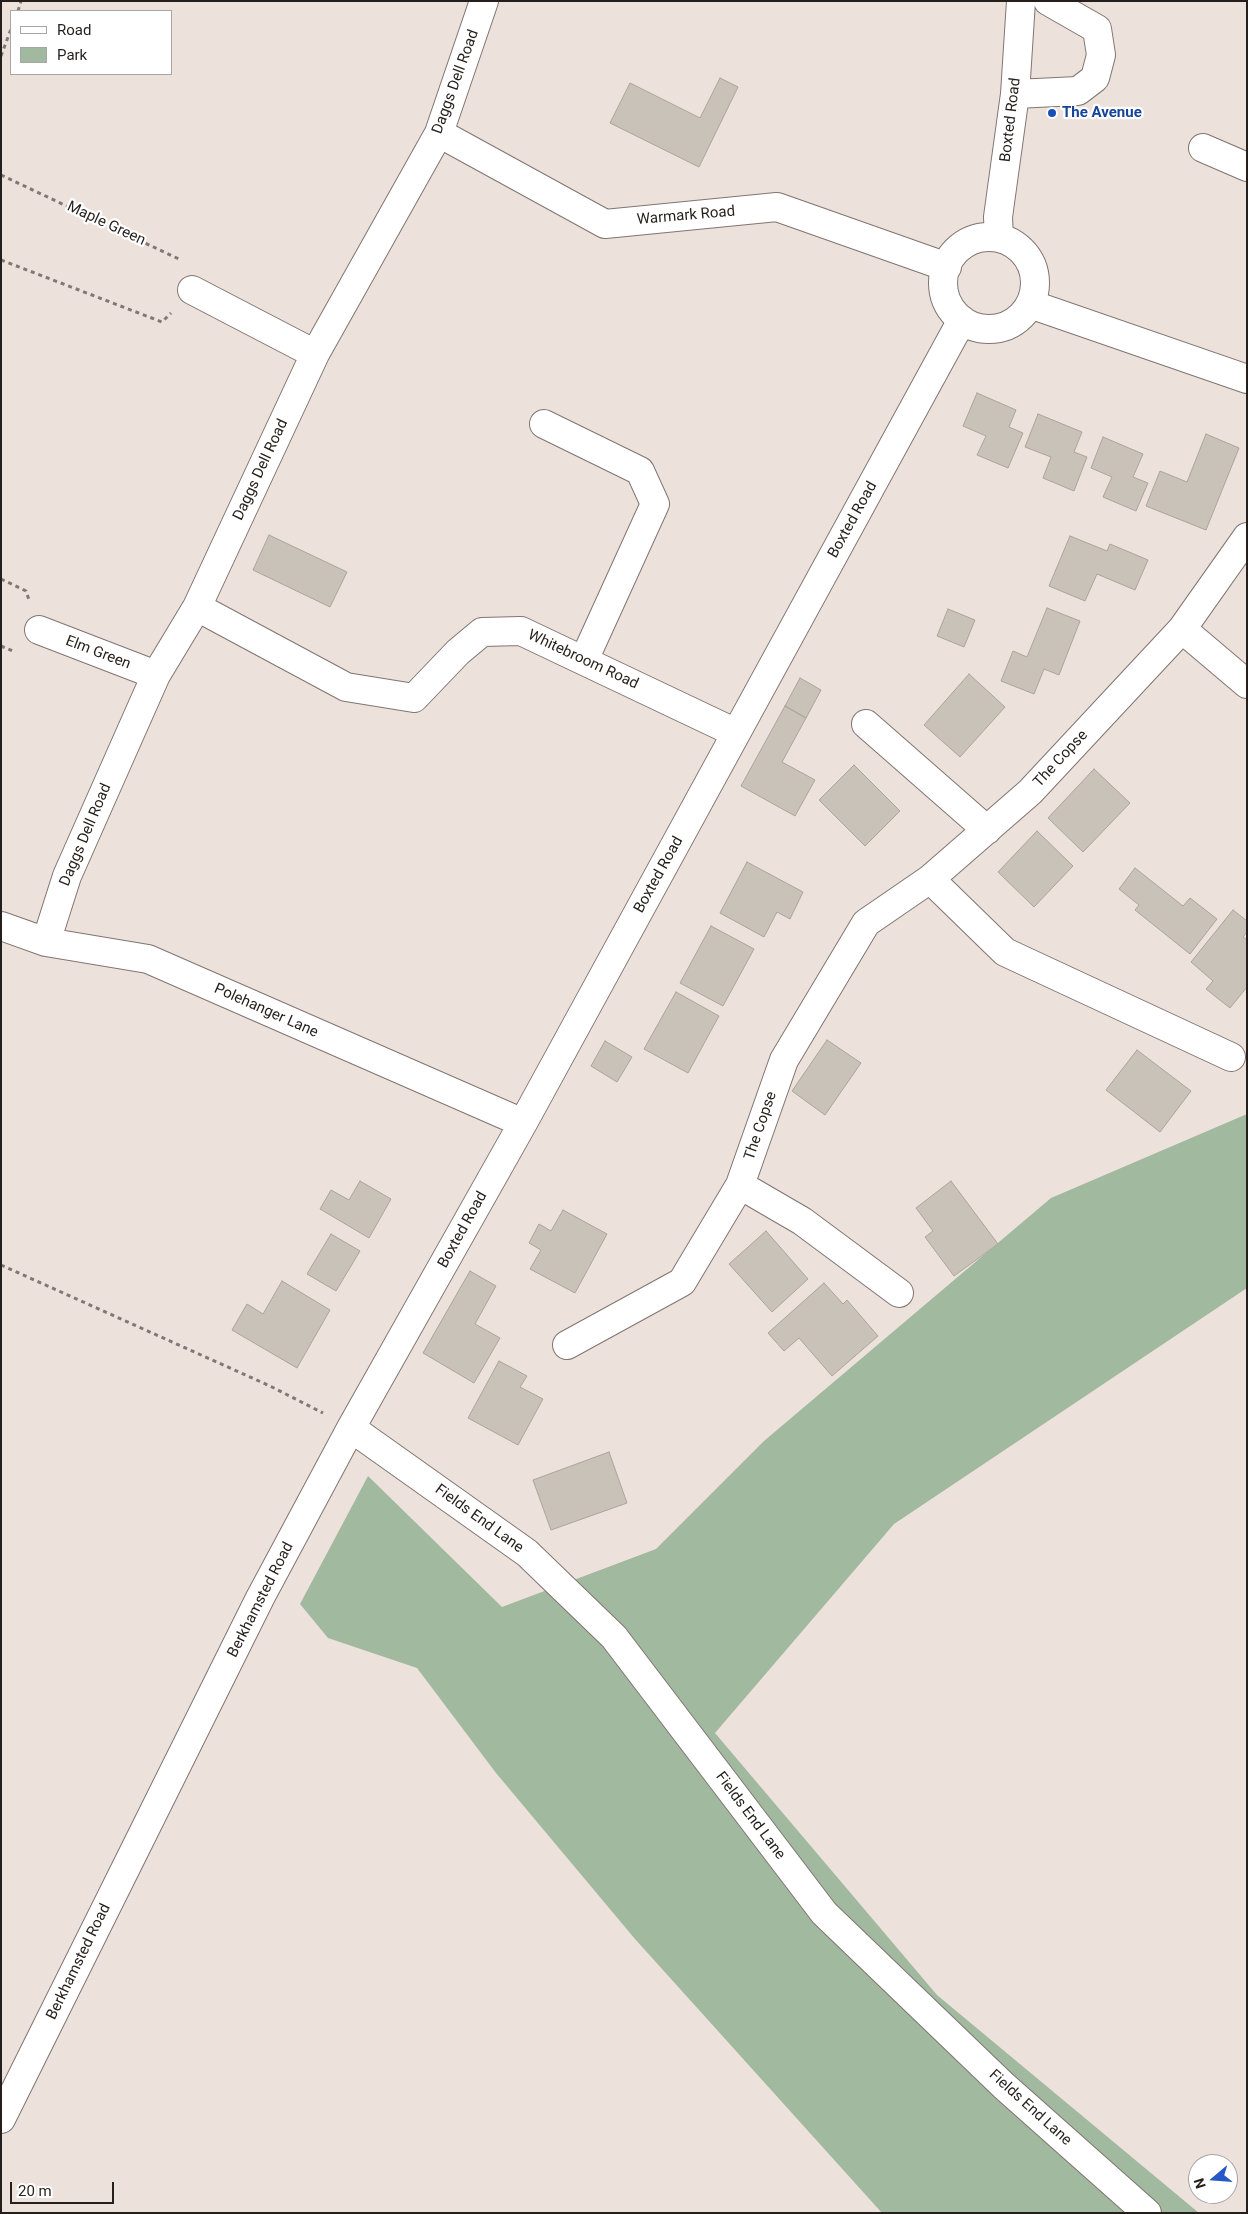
<!DOCTYPE html>
<html>
<head>
<meta charset="utf-8">
<style>
	body { margin:0 }
	#map { position:relative; width:1248px; height:2214px; overflow:hidden; background:#ede1dc; font-family:Roboto,sans-serif }
	canvas { display:block }
	.frame { position:absolute; inset:0; border:2px solid #241f1d; pointer-events:none }
	.legend { position:absolute; left:10px; top:10px; width:162px; height:65px; box-sizing:border-box; background:#fff; border:1px solid #a7a5a5; margin:0; padding:6px 9px; list-style:none; font-size:15px; color:#241f1d }
	.legend li { display:flex; align-items:center; gap:10px; height:25px }
	.legend b { width:25px; border:1px solid #a7a5a5 }
	.north { position:absolute; left:1188px; top:2154px; width:50px; height:50px; box-sizing:border-box; background:#fff; border:1px solid #a7a5a5; border-radius:50%; rotate:252deg; font-size:14px; font-weight:700; line-height:20px; text-align:center; color:#241f1d }
	.north::after { content:''; display:block; margin:auto; width:18px; height:22px; background:#2659c7; clip-path:polygon(50% 0,100% 100%,50% 72%,0 100%) }
	.scale { position:absolute; left:10px; top:2182px; width:104px; height:22px; box-sizing:border-box; border:2px solid #241f1d; border-top:0; padding-left:6px; font-size:15px; line-height:18px; white-space:nowrap; color:#241f1d; -webkit-text-stroke:4px #fff; paint-order:stroke }
</style>
</head>
<body>
<div id="map">
<canvas width="1248" height="2214"></canvas>
<div class="frame"></div>
<ul class="legend">
<li><b style="height:6px;background:#fff"></b>Road</li>
<li><b style="height:14px;background:#a0b99f"></b>Park</li>
</ul>
<div class="north">N</div>
<div class="scale">20 m</div>
</div>
<script>
const ctx = document.querySelector('canvas').getContext('2d');
ctx.lineJoin = 'round';
function fill(path, color) { ctx.fillStyle = color; ctx.fill(path, 'evenodd'); }
const toPath = rows => new Path2D(rows.map(r => 'M' + r).join(''));
function strokePath(path, color, width, dash) { ctx.strokeStyle = color; ctx.lineWidth = width; ctx.lineCap = dash ? 'butt' : 'round'; ctx.setLineDash(dash || []); ctx.stroke(path); }
function write(font, color, halo, rows, align = 'center') {
  ctx.font = font + ' Roboto,sans-serif'; ctx.lineWidth = 4.5; ctx.setLineDash([]); ctx.textBaseline = 'middle'; ctx.strokeStyle = halo; ctx.fillStyle = color; for (const [text, x, y, turn = 0] of rows) {
    ctx.save(); ctx.translate(x, y); ctx.rotate((+turn || 0) * Math.PI / 180); ctx.textAlign = isNaN(turn) ? turn : align; if (halo) ctx.strokeText(text, 0, 0); ctx.fillText(text, 0, 0); ctx.restore();
  }
}
fill(toPath([
	[1247,1114,1247,1288,894,1524,715,1733,937,1995,1199,2213,882,2213,635,1939,496,1773,417,1668,328,1638,300,1604,368,1476,502,1607,656,1549,764,1441,1051,1198]
]), '#a0b99f');
const building = toPath([
	[720,78,738,87,699,167,610,123,630,83,700,118,720,78],
	[977,393,1016,410,1009,427,1023,433,1008,468,977,455,986,436,963,426,977,393],
	[1038,414,1082,432,1074,452,1087,457,1074,491,1043,478,1051,457,1025,447,1038,414],
	[1206,434,1239,448,1206,530,1146,506,1160,471,1187,482,1206,434],
	[1103,437,1143,454,1133,477,1148,483,1136,511,1103,497,1112,477,1091,468,1103,437],
	[269,535,347,572,330,607,253,570,269,535],
	[1070,536,1107,551,1110,544,1148,560,1135,590,1097,574,1085,601,1049,586,1070,536],
	[1047,608,1080,621,1059,675,1044,669,1034,694,1001,681,1013,651,1027,657,1047,608],
	[948,609,975,620,964,647,937,636,948,609],
	[969,674,1005,707,960,757,924,725,969,674],
	[800,678,821,690,806,718,785,706,800,678],
	[785,706,806,718,782,762,815,780,795,816,741,786,785,706],
	[854,765,900,811,865,846,819,800,854,765],
	[1094,769,1130,803,1083,852,1048,818,1094,769],
	[1037,831,1073,866,1034,907,998,872,1037,831],
	[747,862,803,892,790,919,777,912,764,937,720,913,747,862],
	[1135,868,1183,906,1190,898,1217,919,1190,954,1135,910,1139,905,1119,889,1135,868],
	[1233,910,1247,921,1247,932,1243,937,1247,940,1247,987,1230,1008,1206,989,1213,981,1191,962,1233,910],
	[711,926,754,949,723,1006,680,983,711,926],
	[676,992,719,1016,688,1073,644,1049,676,992],
	[827,1040,861,1063,825,1115,792,1091,827,1040],
	[605,1041,632,1057,617,1082,591,1066,605,1041],
	[1137,1050,1191,1091,1160,1132,1106,1090,1137,1050],
	[360,1181,391,1199,369,1238,320,1209,331,1190,349,1200,360,1181],
	[951,1181,998,1244,954,1276,925,1237,933,1231,916,1208,951,1181],
	[563,1210,607,1234,575,1293,530,1269,541,1250,529,1243,539,1224,551,1231,563,1210],
	[766,1231,808,1279,772,1312,729,1264,766,1231],
	[331,1234,360,1251,336,1291,307,1274,331,1234],
	[470,1271,496,1286,475,1324,500,1338,474,1383,423,1353,470,1271],
	[282,1281,330,1310,297,1368,232,1330,247,1304,263,1314,282,1281],
	[824,1283,843,1304,847,1300,878,1336,832,1376,799,1338,784,1351,768,1333,824,1283],
	[499,1361,527,1376,520,1387,543,1399,518,1445,468,1418,499,1361],
	[609,1452,627,1503,551,1530,533,1480,609,1452]
]);
fill(building, '#c9c2b9');
strokePath(building, '#aaa49a', 1);
const minor = toPath([
	[1015,94,1078,91,1095,78,1101,55,1097,29,1048,1],
	[439,133,605,224,777,207,947,267],
	[1203,148,1247,167],
	'943 283a46 46 0 1 1 92 0a46 46 0 1 1-92 0Z',
	[999,238,998,217,1015,94,1021,1],
	[192,290,315,354],
	[1030,304,1247,379],
	[544,424,640,471,655,504,584,660],
	[197,607,346,687,414,698,458,652,482,632,521,631,736,733],
	[1182,629,1247,684],
	[39,630,156,675],
	[866,724,987,830],
	[930,879,1005,952,1231,1057],
	[1,926,46,942,148,959,523,1123],
	[46,942,67,876,156,675,197,607,315,354,439,133,484,1],
	[740,1185,802,1221,899,1293],
	[567,1345,682,1282,740,1185,784,1060,866,923,930,879,1030,792,1182,629,1247,537],
	[351,1428,527,1553,614,1637,824,1913,1004,2086,1147,2213],
	[1,2119,260,1598,351,1428,523,1123,962,320]
]);
strokePath(minor, '#807571', 30);
strokePath(toPath([
	[18,11,21,1],
	[1,56,11,29],
	[1,175,181,260],
	[1,260,162,322,171,313],
	[1,579,26,591,29,600],
	[1,646,15,652],
	[1,1265,270,1386,323,1413]
]), '#807875', 3, [4, 4]);
strokePath(minor, '#fff', 28);
for (const [x, y, r, color] of [
	[1052,113,5,"#1a4fb4"]
]) { const dot = new Path2D(); dot.arc(x, y, r, 0, 2 * Math.PI); ctx.fillStyle = color; ctx.fill(dot); strokePath(dot, '#fff', 2); }
write('15px', '#241f1d', '#fff', [
	["Daggs Dell Road",456,82,-70],
	["Boxted Road",1011,120,-83],
	["Warmark Road",686,216,-5],
	["Maple Green",106,224,25],
	["Daggs Dell Road",261,470,-65],
	["Boxted Road",853,520,-61],
	["Elm Green",98,653,21],
	["Whitebroom Road",583,660,25],
	["The Copse",1061,759,-47],
	["Daggs Dell Road",86,835,-67],
	["Boxted Road",659,875,-61],
	["Polehanger Lane",266,1011,24],
	["The Copse",761,1126,-71],
	["Boxted Road",463,1230,-61],
	["Fields End Lane",479,1519,36],
	["Berkhamsted Road",261,1600,-63],
	["Fields End Lane",750,1816,53],
	["Berkhamsted Road",79,1962,-64],
	["Fields End Lane",1030,2108,42]
]);
write('bold 15px', '#164399', '#fff', [
	["The Avenue",1062,113]
], 'left');
</script>
</body>
</html>
